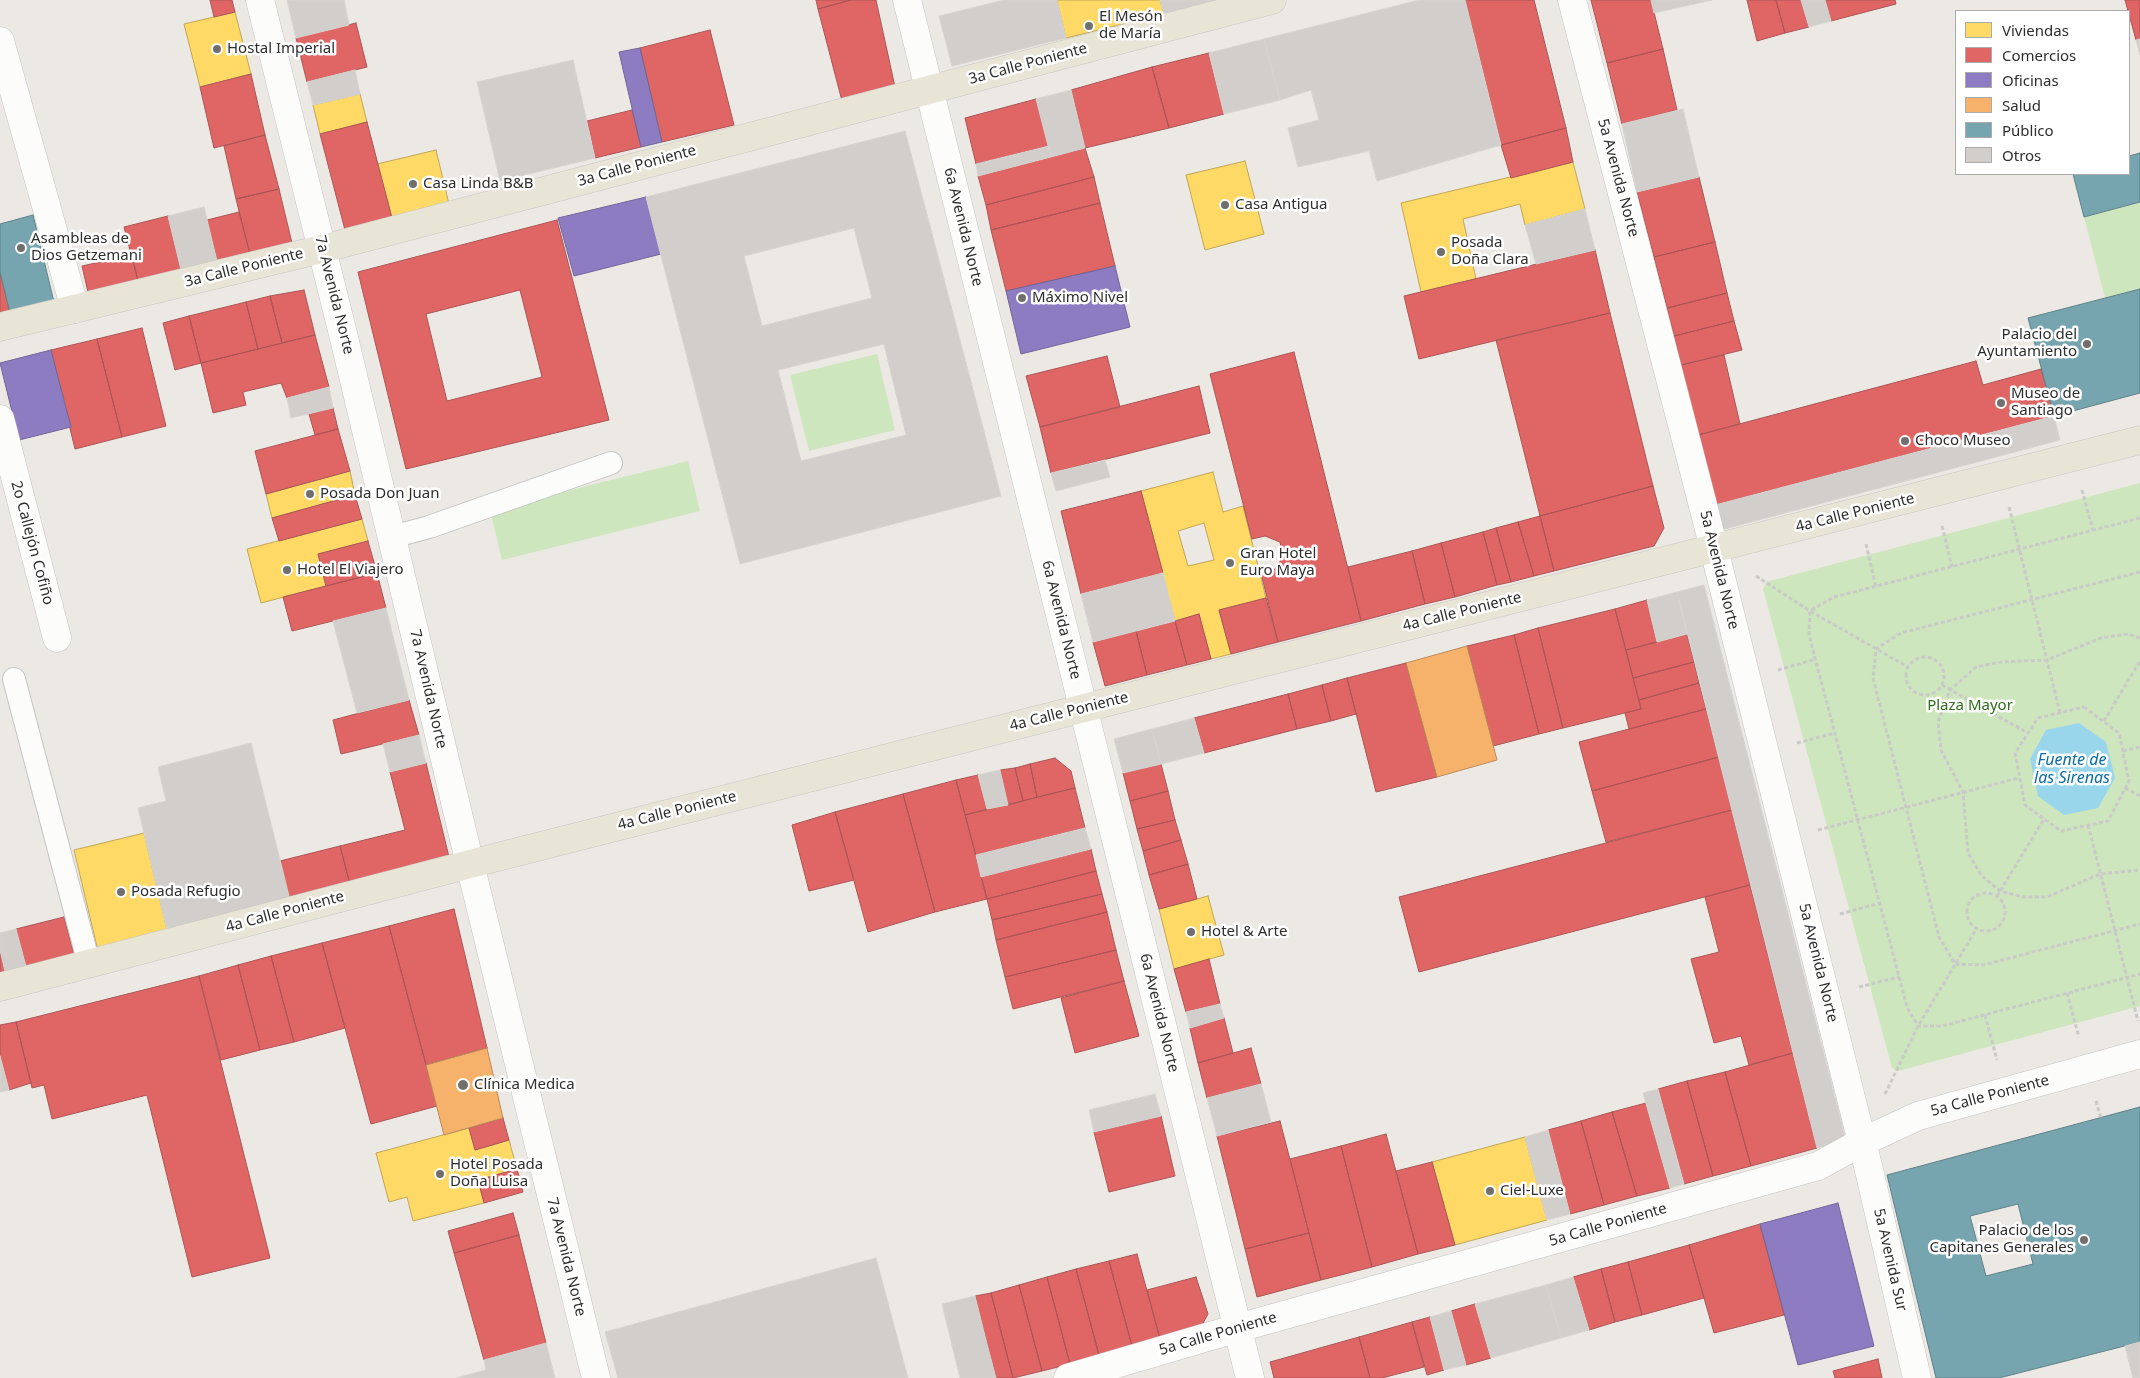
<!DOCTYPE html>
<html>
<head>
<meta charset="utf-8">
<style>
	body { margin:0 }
	#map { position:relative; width:2140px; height:1378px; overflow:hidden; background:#ece8e4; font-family:"Noto Sans",sans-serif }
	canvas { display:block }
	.legend { position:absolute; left:1955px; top:10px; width:175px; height:165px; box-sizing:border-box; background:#fff; border:1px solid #ababab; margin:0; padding:6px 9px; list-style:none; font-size:15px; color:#2e2e2e }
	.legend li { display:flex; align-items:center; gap:10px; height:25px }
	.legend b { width:25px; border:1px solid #ababab }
</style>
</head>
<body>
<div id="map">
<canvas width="2140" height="1378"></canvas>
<ul class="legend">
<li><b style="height:14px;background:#ffd966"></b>Viviendas</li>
<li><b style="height:14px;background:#e06666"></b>Comercios</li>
<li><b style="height:14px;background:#8e7cc3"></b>Oficinas</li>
<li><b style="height:14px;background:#f6b26b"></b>Salud</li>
<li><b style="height:14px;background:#76a5af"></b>Público</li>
<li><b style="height:14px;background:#d1cecb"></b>Otros</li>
</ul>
</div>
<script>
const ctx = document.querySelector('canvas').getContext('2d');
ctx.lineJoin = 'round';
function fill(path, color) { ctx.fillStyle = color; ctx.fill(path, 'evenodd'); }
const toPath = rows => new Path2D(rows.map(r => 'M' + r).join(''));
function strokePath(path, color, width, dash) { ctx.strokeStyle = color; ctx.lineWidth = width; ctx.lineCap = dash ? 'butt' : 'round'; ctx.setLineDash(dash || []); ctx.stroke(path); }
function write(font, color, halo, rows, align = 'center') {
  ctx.font = font + ' "Noto Sans",sans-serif'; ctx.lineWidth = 5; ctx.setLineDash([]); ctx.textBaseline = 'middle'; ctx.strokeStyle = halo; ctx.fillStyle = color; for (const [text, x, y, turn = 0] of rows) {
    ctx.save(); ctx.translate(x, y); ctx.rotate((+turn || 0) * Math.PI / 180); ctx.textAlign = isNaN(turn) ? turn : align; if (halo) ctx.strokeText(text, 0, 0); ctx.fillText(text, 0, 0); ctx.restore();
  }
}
fill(toPath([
	[2140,202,2140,289,2105,298,2084,217],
	[877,354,895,430,809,451,790,375],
	[688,461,700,511,502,560,490,510],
	[2140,483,2140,1006,1898,1071,1892,1068,1763,589,1766,582]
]), '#cee6be');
fill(toPath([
	[2079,723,2106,742,2115,778,2098,808,2064,815,2038,796,2030,759,2046,730]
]), '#99d6ec');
const homes = toPath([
	[1057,0,1160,0,1164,14,1066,38,1057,0],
	[235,12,251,74,200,87,184,24,235,12],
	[360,94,367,122,320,134,313,105,360,94],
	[436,150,449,204,392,218,377,164,436,150],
	[1245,161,1264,234,1205,250,1186,175,1245,161],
	[1573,162,1585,209,1525,225,1520,204,1463,219,1476,279,1421,292,1401,203,1573,162],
	[350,471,355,495,272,518,266,494,350,471],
	[1213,472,1223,512,1243,506,1266,598,1219,610,1231,654,1211,659,1199,614,1175,621,1141,491,1213,472],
	[1204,523,1214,560,1188,566,1178,531,1204,523],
	[362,519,368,541,318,554,326,586,261,603,247,549,362,519],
	[144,833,168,934,98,951,74,850,144,833],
	[1208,896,1224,955,1174,969,1159,909,1208,896],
	[469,1128,475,1150,509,1140,517,1169,478,1180,484,1203,413,1221,407,1197,389,1202,376,1153,469,1128],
	[1525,1137,1547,1220,1455,1245,1432,1162,1525,1137],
	[987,1344,1012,1378,996,1378,987,1344]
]);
fill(homes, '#ffd966');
strokePath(homes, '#c0a655', 1);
const shops = toPath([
	[210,0,232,0,235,12,214,17,210,0],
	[816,0,851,0,818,9,816,0],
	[851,0,876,0,895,87,842,101,818,9,851,0],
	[1465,0,1534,0,1566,128,1501,145,1465,0],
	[1591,0,1651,0,1663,49,1607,63,1591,0],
	[1747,0,1776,0,1785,33,1757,41,1747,0],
	[1776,0,1801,0,1809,27,1785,33,1776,0],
	[1825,0,1895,0,1896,4,1831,21,1825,0],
	[2125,0,2140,0,2140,39,2136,40,2125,0],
	[356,23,367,67,307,82,296,38,356,23],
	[710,30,734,125,662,142,640,48,710,30],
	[1663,49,1677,110,1622,124,1607,63,1663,49],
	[1209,53,1224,114,1169,128,1152,67,1209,53],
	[1152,67,1169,128,1085,148,1071,90,1152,67],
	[251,74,265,135,214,148,200,87,251,74],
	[1036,99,1049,146,976,164,965,118,1036,99],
	[632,110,641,147,595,158,587,121,632,110],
	[367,122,392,218,345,230,320,134,367,122],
	[1566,128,1573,162,1511,178,1501,145,1566,128],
	[265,135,279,189,236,199,224,146,265,135],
	[1085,148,1094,177,986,205,978,176,1085,148],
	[1094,177,1100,203,991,230,986,205,1094,177],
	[1699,177,1715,242,1654,257,1637,192,1699,177],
	[279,189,292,243,250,254,236,199,279,189],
	[1100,203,1115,266,1006,291,991,230,1100,203],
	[239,212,250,254,217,261,207,220,239,212],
	[168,216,181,270,138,281,124,227,168,216],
	[557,220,609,420,406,469,358,272,557,220],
	[520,290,542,377,447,401,426,314,520,290],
	[1715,242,1727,293,1667,308,1654,257,1715,242],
	[1595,250,1610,313,1419,359,1404,296,1595,250],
	[132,255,138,281,88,292,82,266,132,255],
	[0,272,10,313,0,315,0,272],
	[304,290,315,335,282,343,270,296,304,290],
	[1727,293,1734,321,1674,336,1667,308,1727,293],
	[270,296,282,343,258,349,246,302,270,296],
	[246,302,258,349,201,363,189,316,246,302],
	[1610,313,1653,486,1540,516,1496,340,1610,313],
	[189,316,201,363,175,370,163,323,189,316],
	[1734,321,1742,350,1681,365,1674,336,1734,321],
	[142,328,166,426,122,437,97,339,142,328],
	[315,335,329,387,287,398,281,383,243,392,246,405,213,413,201,363,315,335],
	[97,339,122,437,75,449,51,350,97,339],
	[1294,352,1361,621,1278,642,1261,573,1274,570,1283,557,1280,542,1265,536,1252,539,1210,374,1294,352],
	[1724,355,1740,424,1698,435,1681,365,1724,355],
	[1107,356,1120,407,1040,427,1026,376,1107,356],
	[1976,361,1983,385,2041,369,2054,416,1715,505,1698,435,1976,361],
	[1199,386,1210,433,1051,473,1040,427,1199,386],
	[333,408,338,429,315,435,309,414,333,408],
	[338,429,350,471,266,494,255,451,338,429],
	[1653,486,1664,528,1654,546,1554,571,1540,516,1653,486],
	[1141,491,1163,573,1081,594,1061,511,1141,491],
	[355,495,362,519,279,541,272,518,355,495],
	[1540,516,1554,571,1534,576,1518,522,1540,516],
	[1518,522,1534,576,1511,582,1496,528,1518,522],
	[1496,528,1511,582,1497,585,1483,532,1496,528],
	[1483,532,1497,585,1455,597,1441,543,1483,532],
	[368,541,377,573,326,586,318,554,368,541],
	[1441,543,1455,597,1425,604,1412,551,1441,543],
	[1412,551,1425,604,1361,621,1348,567,1412,551],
	[377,573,386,608,292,631,283,597,377,573],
	[1266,598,1278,642,1231,654,1219,610,1266,598],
	[1647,600,1657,642,1626,650,1615,609,1647,600],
	[1615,609,1641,709,1563,728,1538,628,1615,609],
	[1199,614,1211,659,1187,665,1175,621,1199,614],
	[1175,621,1187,665,1147,675,1136,631,1175,621],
	[1538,628,1563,728,1539,734,1514,635,1538,628],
	[1136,631,1147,675,1105,686,1093,642,1136,631],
	[1687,634,1694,662,1633,678,1626,650,1687,634],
	[1514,635,1539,734,1493,746,1467,646,1514,635],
	[1694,662,1699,683,1639,700,1633,678,1694,662],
	[1406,663,1437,777,1376,792,1347,678,1406,663],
	[1347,678,1356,714,1331,721,1322,685,1347,678],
	[1699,683,1706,709,1629,729,1625,713,1641,709,1639,700,1699,683],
	[1322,685,1331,721,1297,729,1288,694,1322,685],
	[1288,694,1297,729,1204,753,1194,718,1288,694],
	[409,700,419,735,341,754,333,720,409,700],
	[1706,709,1719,757,1592,791,1579,742,1706,709],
	[1719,757,1732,810,1606,842,1592,791,1719,757],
	[1055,758,1071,771,1075,788,1037,797,1030,764,1055,758],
	[426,763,451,865,351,888,340,846,405,830,390,772,426,763],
	[1030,764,1037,797,1023,801,1015,768,1030,764],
	[1161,764,1168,791,1130,801,1123,773,1161,764],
	[1015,768,1023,801,1008,805,1000,770,1015,768],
	[978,775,987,809,965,815,956,780,978,775],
	[956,780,987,899,935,912,903,794,956,780],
	[1075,788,1085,828,976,855,965,815,1075,788],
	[1168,791,1175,820,1137,829,1130,801,1168,791],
	[903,794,935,912,868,932,835,812,903,794],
	[1732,810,1750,885,1419,972,1399,897,1732,810],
	[835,812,854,880,809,891,792,825,835,812],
	[1175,820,1181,840,1143,851,1137,829,1175,820],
	[1181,840,1188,864,1149,875,1143,851,1181,840],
	[340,846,351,888,291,904,280,861,340,846],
	[1091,849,1096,871,987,899,981,877,1091,849],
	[1188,864,1197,899,1159,909,1149,875,1188,864],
	[1096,871,1102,894,992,920,987,899,1096,871],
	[1750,885,1793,1053,1749,1065,1741,1036,1714,1043,1691,959,1719,952,1705,897,1750,885],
	[1102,894,1107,912,996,940,992,920,1102,894],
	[454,909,487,1048,426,1065,389,926,454,909],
	[1107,912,1116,950,1005,977,996,940,1107,912],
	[64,917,75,958,27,970,16,929,64,917],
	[389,926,437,1106,371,1124,322,943,389,926],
	[322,943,345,1028,294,1042,271,956,322,943],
	[0,950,6,976,0,978,0,950],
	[1116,950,1124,981,1013,1009,1005,977,1116,950],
	[271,956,294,1042,260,1050,238,965,271,956],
	[1209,959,1220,1004,1186,1012,1174,969,1209,959],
	[238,965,260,1050,221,1060,199,976,238,965],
	[199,976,270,1258,192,1277,147,1095,52,1119,44,1085,32,1088,16,1022,199,976],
	[1124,981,1139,1036,1075,1053,1061,998,1124,981],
	[1224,1018,1233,1053,1198,1063,1190,1028,1224,1018],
	[16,1022,31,1083,9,1090,0,1056,0,1025,16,1022],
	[1251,1048,1261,1084,1207,1098,1198,1063,1251,1048],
	[1793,1053,1817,1148,1751,1166,1725,1072,1793,1053],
	[1725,1072,1751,1166,1713,1176,1687,1081,1725,1072],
	[1687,1081,1713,1176,1684,1184,1658,1089,1687,1081],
	[1646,1103,1670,1188,1637,1196,1612,1112,1646,1103],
	[1612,1112,1637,1196,1604,1205,1581,1121,1612,1112],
	[1161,1116,1175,1176,1109,1192,1094,1132,1161,1116],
	[503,1118,509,1140,475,1150,469,1128,503,1118],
	[1280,1121,1309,1233,1245,1249,1217,1136,1280,1121],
	[1581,1121,1604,1205,1570,1214,1548,1130,1581,1121],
	[1386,1134,1418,1254,1372,1267,1341,1146,1386,1134],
	[1341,1146,1372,1267,1321,1280,1290,1159,1341,1146],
	[1432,1162,1455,1245,1418,1254,1396,1171,1432,1162],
	[517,1169,523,1192,484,1203,478,1180,517,1169],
	[513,1213,519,1235,454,1253,448,1231,513,1213],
	[1760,1224,1784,1315,1714,1333,1689,1245,1760,1224],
	[1309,1233,1321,1280,1257,1297,1245,1249,1309,1233],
	[519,1235,546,1343,484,1360,454,1253,519,1235],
	[1689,1245,1704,1298,1642,1315,1628,1262,1689,1245],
	[1137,1254,1160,1339,1132,1346,1109,1261,1137,1254],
	[1109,1261,1132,1346,1099,1355,1076,1269,1109,1261],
	[1628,1262,1642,1315,1615,1322,1601,1269,1628,1262],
	[1076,1269,1099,1355,1070,1364,1047,1277,1076,1269],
	[1601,1269,1615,1322,1589,1330,1573,1277,1601,1269],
	[1047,1277,1070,1364,1042,1371,1019,1285,1047,1277],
	[1196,1277,1208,1314,1201,1327,1160,1339,1147,1290,1196,1277],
	[1019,1285,1042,1371,1013,1378,991,1293,1019,1285],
	[991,1293,1005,1347,1013,1378,996,1378,987,1344,975,1296,991,1293],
	[1475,1304,1491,1358,1466,1365,1451,1311,1475,1304],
	[1430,1317,1444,1370,1427,1375,1412,1322,1430,1317],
	[1412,1322,1424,1367,1382,1378,1370,1378,1359,1337,1412,1322],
	[1359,1337,1370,1378,1274,1378,1270,1362,1359,1337],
	[1878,1359,1882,1378,1835,1378,1833,1371,1878,1359]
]);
fill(shops, '#e06666');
strokePath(shops, '#ab5555', 1);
const offices = toPath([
	[640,48,662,142,641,147,619,52,640,48],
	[646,197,661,254,574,276,558,218,646,197],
	[1115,266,1130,327,1021,354,1006,291,1115,266],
	[51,350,71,427,19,440,0,363,51,350],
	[1838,1203,1874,1346,1798,1365,1760,1224,1838,1203]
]);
fill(offices, '#8e7cc3');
strokePath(offices, '#716596', 1);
const health = toPath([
	[1467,646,1497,760,1437,777,1406,663,1467,646],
	[487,1048,503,1118,444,1135,426,1065,487,1048]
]);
fill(health, '#f6b26b');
strokePath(health, '#ba8a59', 1);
const public = toPath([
	[2140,153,2140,202,2084,217,2073,174,2129,174,2129,156,2140,153],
	[33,215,54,302,10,313,0,272,0,224,33,215],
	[2140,289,2140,393,2054,416,2028,318,2140,289],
	[2140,1107,2140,1342,1999,1378,1936,1378,1887,1175,2140,1107],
	[2018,1204,2033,1264,1986,1276,1970,1216,2018,1204]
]);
fill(public, '#76a5af');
strokePath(public, '#608188', 1);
const building = toPath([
	[287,0,344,0,349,25,296,38,287,0],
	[1004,0,1057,0,1066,38,952,66,939,16,1004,0],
	[1160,0,1216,0,1164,14,1160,0],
	[1419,0,1465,0,1501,145,1377,181,1369,151,1298,167,1288,128,1319,120,1311,90,1280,100,1264,39,1419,0],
	[1651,0,1712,0,1654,13,1651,0],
	[1801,0,1825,0,1831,21,1809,27,1801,0],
	[1264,39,1280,100,1224,114,1209,53,1264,39],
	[2140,39,2140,55,2136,40,2140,39],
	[573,60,595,158,500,181,477,82,573,60],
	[355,70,360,94,313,105,307,82,355,70],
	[1071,90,1085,148,1051,157,1036,99,1071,90],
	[1683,109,1699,177,1637,192,1622,124,1683,109],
	[905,131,1001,496,740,564,646,197,905,131],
	[854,228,872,298,762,326,744,256,854,228],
	[884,344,906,435,801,461,778,370,884,344],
	[1049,146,1051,157,978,176,976,164,1049,146],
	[204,207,217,261,181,270,168,216,204,207],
	[1585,209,1595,250,1536,264,1525,225,1585,209],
	[329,387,333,408,291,418,287,398,329,387],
	[2054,416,2060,440,1721,530,1715,505,2054,416],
	[1105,460,1110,477,1056,491,1051,473,1105,460],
	[1163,573,1175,621,1093,642,1081,594,1163,573],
	[1704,585,1846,1140,1817,1148,1677,592,1704,585],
	[1677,592,1687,634,1657,642,1647,600,1677,592],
	[386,608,409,700,357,713,333,621,386,608],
	[1194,718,1204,753,1161,764,1152,729,1194,718],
	[1152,729,1161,764,1123,773,1114,739,1152,729],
	[419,735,426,763,390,772,383,744,419,735],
	[251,743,291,904,168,934,138,808,166,801,158,767,251,743],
	[1000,770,1008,805,987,809,978,775,1000,770],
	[1085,828,1091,849,981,877,976,855,1085,828],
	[16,929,27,970,6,976,0,950,0,933,16,929],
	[1220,1004,1224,1018,1190,1028,1186,1012,1220,1004],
	[0,1056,9,1090,0,1092,0,1056],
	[1261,1084,1271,1122,1217,1136,1207,1098,1261,1084],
	[1658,1089,1684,1184,1670,1188,1643,1093,1658,1089],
	[1155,1094,1161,1116,1094,1132,1089,1110,1155,1094],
	[1548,1130,1570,1214,1547,1220,1525,1137,1548,1130],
	[876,1258,908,1378,618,1378,605,1332,876,1258],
	[1573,1277,1589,1330,1561,1338,1546,1285,1573,1277],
	[1546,1285,1561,1338,1491,1358,1475,1304,1546,1285],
	[975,1296,987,1344,996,1378,960,1378,942,1304,975,1296],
	[1451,1311,1466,1365,1444,1370,1430,1317,1451,1311],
	[2140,1342,2140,1378,2133,1378,2125,1346,2140,1342],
	[546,1343,555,1378,456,1378,486,1370,484,1360,546,1343]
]);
fill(building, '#d1cecb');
strokePath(building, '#d7d4d0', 1);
const service = toPath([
	[392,537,429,527,611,463],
	[14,679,89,964]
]);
const minor = toPath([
	[260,0,344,338,470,864,596,1378],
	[907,0,1250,1378],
	[1572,0,1707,521,1869,1170,1917,1378],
	[0,41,75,309],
	[0,419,57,638]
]);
const secondary = toPath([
	[1068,1378,1238,1328,1818,1166,1862,1142,1918,1116,2140,1054]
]);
const primary = toPath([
	[0,327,322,249,1272,0],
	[0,987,470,864,2140,440]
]);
strokePath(service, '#c5c4c5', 24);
strokePath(minor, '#c5c4c5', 29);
strokePath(secondary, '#c5c4c5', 29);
strokePath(primary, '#c6c5c4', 29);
strokePath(toPath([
	[2082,490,2093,530],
	[2009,507,2060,713],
	[2140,518,1834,597,1810,611,1809,635,1907,1007,1918,1026,1942,1026,2140,974],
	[1942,526,1952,567],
	[1866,544,1876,587],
	[2140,572,1901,633,1876,649,1873,678,1939,937,1955,964,1983,965,2140,924],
	[1756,576,1810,611,1908,667],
	[2140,638,2128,634,2101,638,2047,660,2001,662,1976,667,1950,690,1938,722,1941,750,1963,792,1968,853,1981,875,2000,891,2023,897,2047,897,2100,874,2140,870],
	'1906 676a19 19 0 1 1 38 0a19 19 0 1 1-38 0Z',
	[1778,670,1816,659],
	[1942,685,2028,733],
	[2084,707,2119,733,2129,781,2108,821,2061,831,2025,805,2015,753,2038,718,2084,707],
	[2104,721,2140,661],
	[1797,743,1835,733],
	[2123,751,2140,747],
	[2125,788,2140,796],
	[2088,825,2138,1021],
	[1818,830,2019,778],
	'1967 912a19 19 0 1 1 38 0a19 19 0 1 1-38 0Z',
	[1997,896,2044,819],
	[1840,914,1880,903],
	[1859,987,1899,977],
	[2067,993,2079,1037],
	[1985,1015,1997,1060],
	[1885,1094,1918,1026,1977,928],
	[2096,1101,2101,1118]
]), '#c9c9c8', 3, [4, 2.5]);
strokePath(service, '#fcfcfb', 22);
strokePath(minor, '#fcfcfb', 28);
strokePath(secondary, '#fcfcfb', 28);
strokePath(primary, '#e8e4d6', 28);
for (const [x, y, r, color] of [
	[1089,26,5,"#706f6e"],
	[217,49,5,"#706f6e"],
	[413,184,5,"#706f6e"],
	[1225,205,5,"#706f6e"],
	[21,248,5,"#706f6e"],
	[1441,252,5,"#706f6e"],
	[1022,298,5,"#706f6e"],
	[2087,344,5,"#706f6e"],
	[2001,403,5,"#706f6e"],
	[1905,441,5,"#706f6e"],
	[310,494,5,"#706f6e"],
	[1230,563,5,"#706f6e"],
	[287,570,5,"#706f6e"],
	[121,892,5,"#706f6e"],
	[1191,932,5,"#706f6e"],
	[463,1085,6,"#706f6e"],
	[440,1174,5,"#706f6e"],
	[1490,1191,5,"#706f6e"],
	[2084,1240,5,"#706f6e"]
]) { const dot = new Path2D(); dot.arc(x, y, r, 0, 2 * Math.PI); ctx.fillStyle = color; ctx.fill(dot); strokePath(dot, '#fff', 2); }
write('15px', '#2e2e2e', '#fff', [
	["El Mesón",1099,17],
	["de María",1099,34],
	["Hostal Imperial",227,49],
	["Casa Linda B&B",423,184],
	["Casa Antigua",1235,205],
	["Asambleas de",31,239],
	["Dios Getzemani",31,256],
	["Posada",1451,243],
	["Doña Clara",1451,260],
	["Máximo Nivel",1032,298],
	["Palacio del",2077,335,"right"],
	["Ayuntamiento",2077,352,"right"],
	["Museo de",2011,394],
	["Santiago",2011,411],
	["Choco Museo",1915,441],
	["Posada Don Juan",320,494],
	["Gran Hotel",1240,554],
	["Euro Maya",1240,571],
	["Hotel El Viajero",297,570],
	["Posada Refugio",131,892],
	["Hotel & Arte",1201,932],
	["Clínica Medica",474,1085],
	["Hotel Posada",450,1165],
	["Doña Luisa",450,1182],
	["Ciel-Luxe",1500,1191],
	["Palacio de los",2074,1231,"right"],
	["Capitanes Generales",2074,1248,"right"]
], 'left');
write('15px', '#2e2e2e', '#fff', [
	["3a Calle Poniente",1028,64,-15],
	["3a Calle Poniente",637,166,-15],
	["5a Avenida Norte",1618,178,75],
	["6a Avenida Norte",963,227,76],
	["3a Calle Poniente",244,268,-14],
	["7a Avenida Norte",334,295,76],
	["4a Calle Poniente",1855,513,-14],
	["2o Callejón Cofiño",32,543,75],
	["5a Avenida Norte",1719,570,76],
	["4a Calle Poniente",1462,612,-14],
	["6a Avenida Norte",1061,620,76],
	["7a Avenida Norte",428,689,77],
	["4a Calle Poniente",1069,712,-14],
	["4a Calle Poniente",677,811,-14],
	["4a Calle Poniente",285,912,-15],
	["5a Avenida Norte",1818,963,76],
	["6a Avenida Norte",1159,1013,76],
	["5a Calle Poniente",1990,1096,-15],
	["5a Calle Poniente",1608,1225,-16],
	["7a Avenida Norte",566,1257,76],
	["5a Avenida Sur",1890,1260,77],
	["5a Calle Poniente",1218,1334,-16]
]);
write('15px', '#2c6e1b', '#fff', [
	["Plaza Mayor",1970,706]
]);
write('italic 16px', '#0d6fa3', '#fff', [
	["Fuente de",2072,760],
	["las Sirenas",2072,778]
]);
</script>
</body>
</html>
